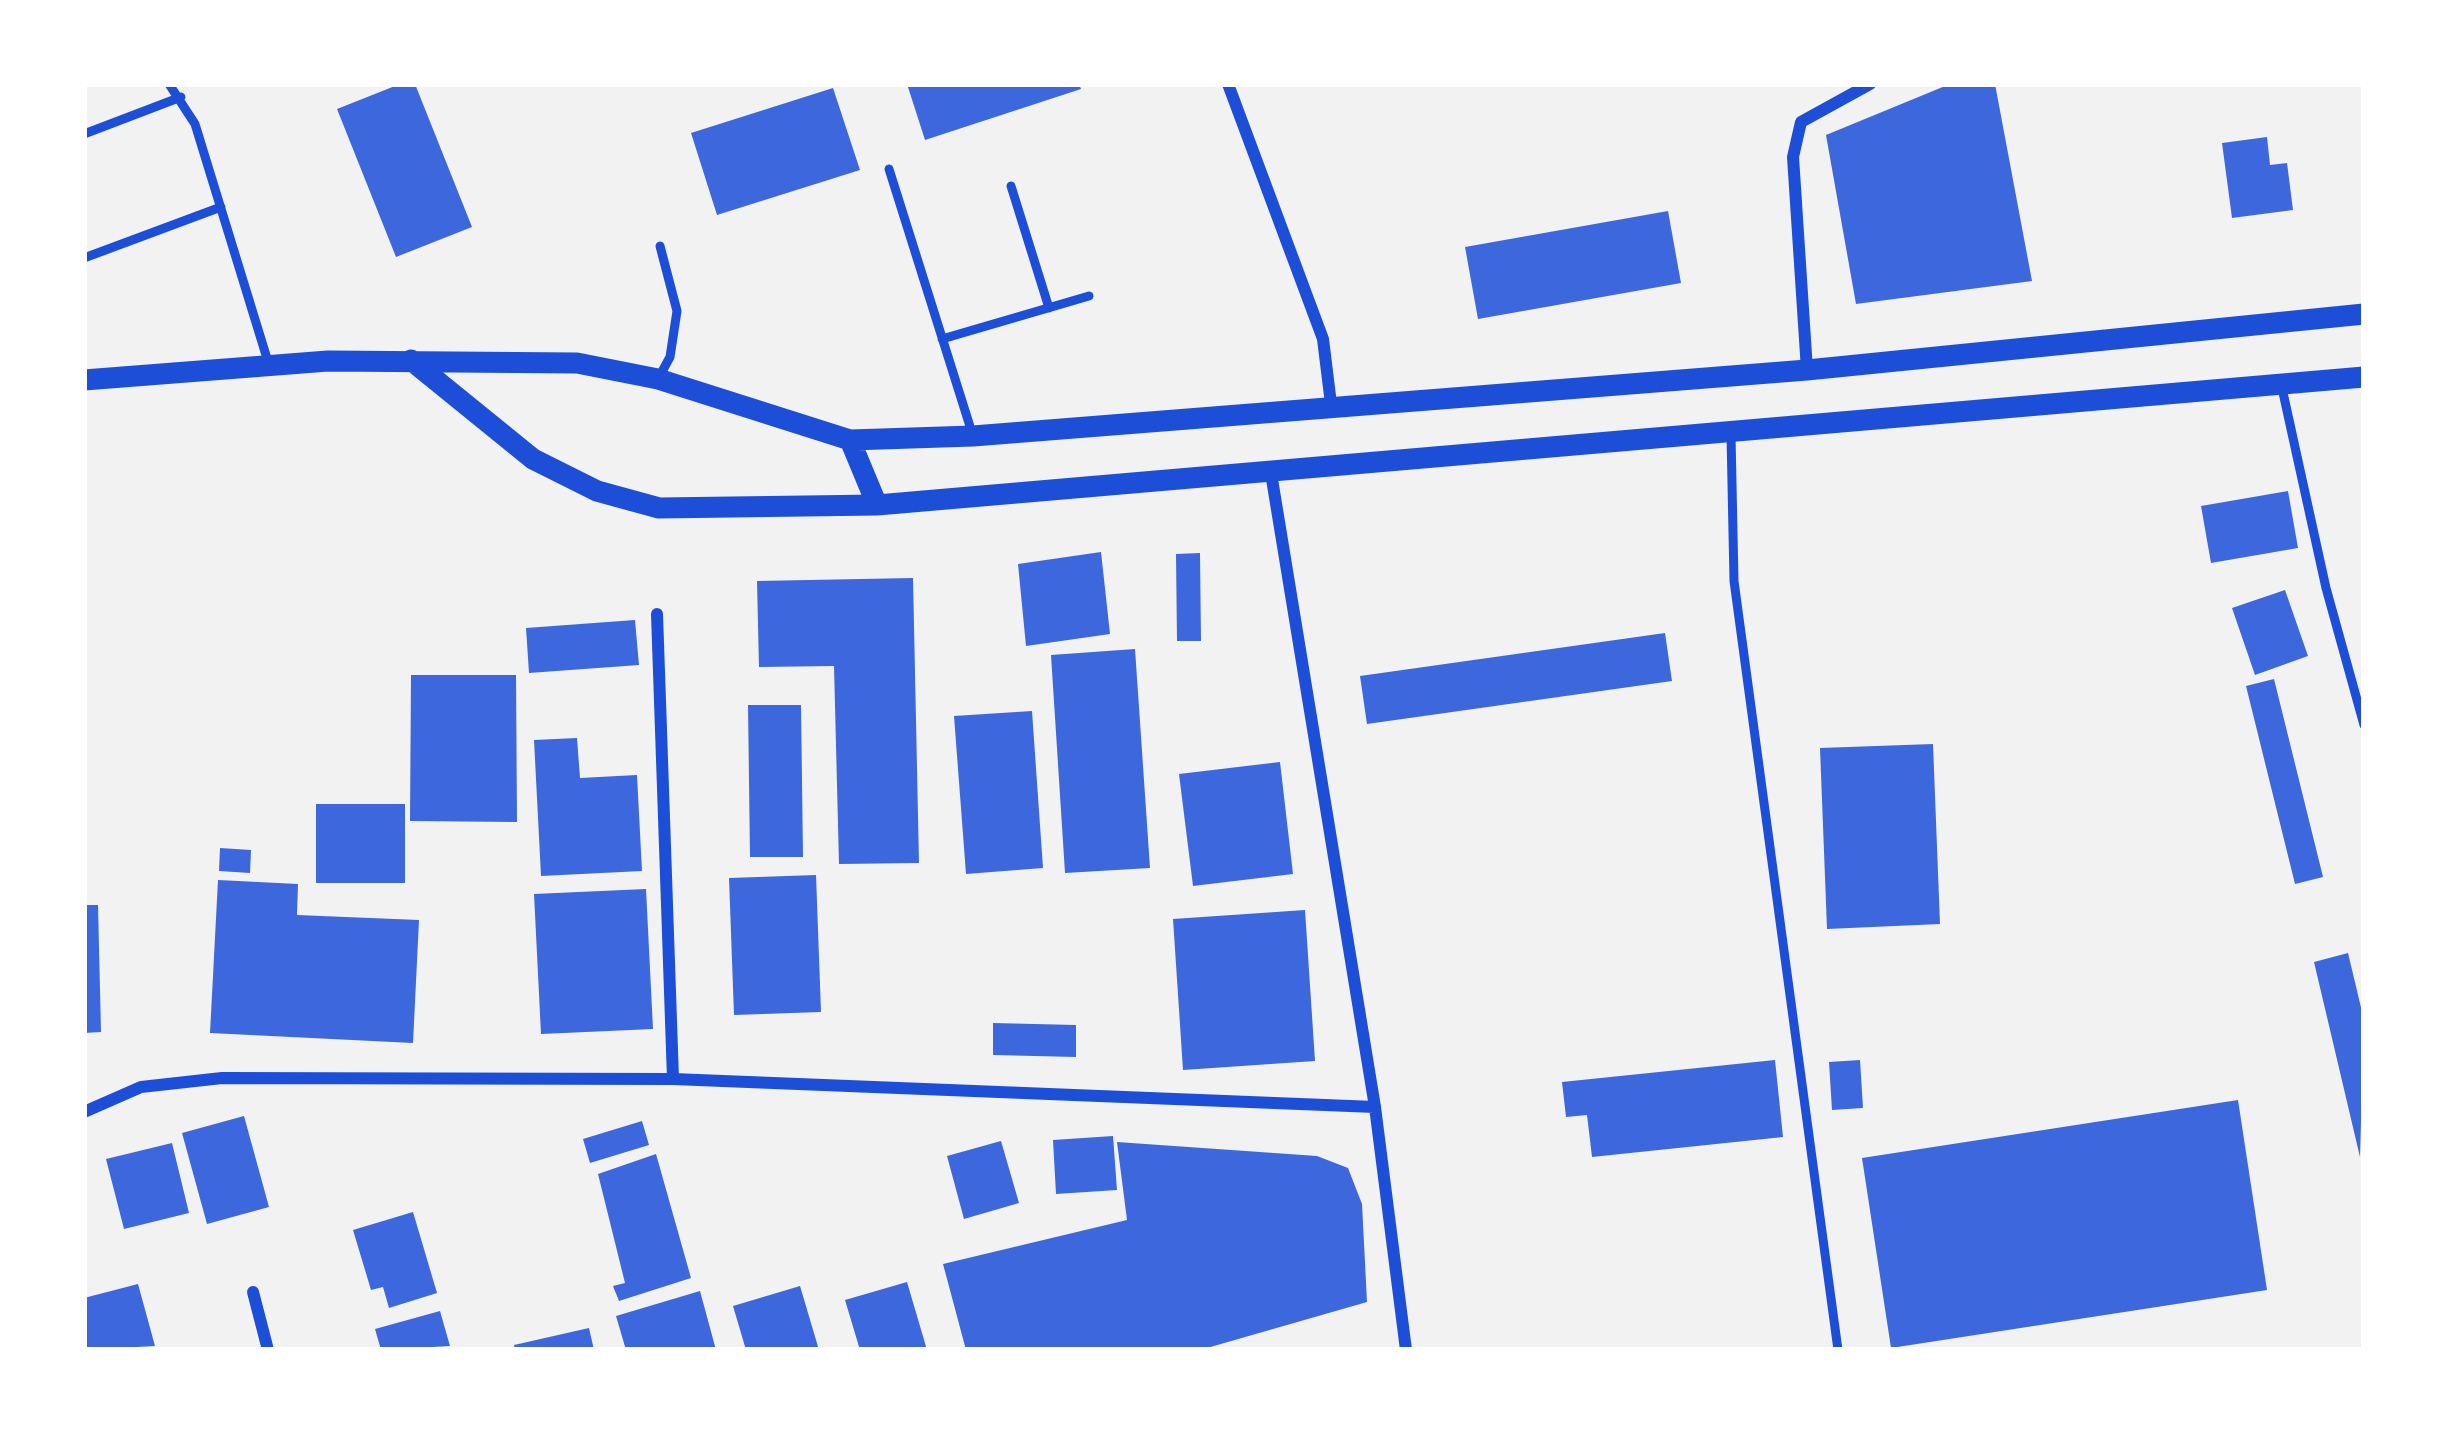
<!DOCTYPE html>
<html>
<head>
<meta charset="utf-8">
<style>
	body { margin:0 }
	#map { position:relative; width:2448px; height:1434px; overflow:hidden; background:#f2f2f2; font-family:"Playfair Display",serif }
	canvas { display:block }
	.frame { position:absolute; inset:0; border:87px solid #fff; pointer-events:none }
</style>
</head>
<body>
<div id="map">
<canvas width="2448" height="1434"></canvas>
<div class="frame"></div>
</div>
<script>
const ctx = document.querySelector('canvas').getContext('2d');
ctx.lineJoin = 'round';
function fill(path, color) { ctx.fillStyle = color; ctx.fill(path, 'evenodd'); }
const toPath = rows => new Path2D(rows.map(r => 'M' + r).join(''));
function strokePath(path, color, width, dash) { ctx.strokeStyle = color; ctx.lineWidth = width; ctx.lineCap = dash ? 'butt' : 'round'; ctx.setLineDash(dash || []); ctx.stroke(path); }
fill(toPath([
	[400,84,415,84,472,227,396,257,337,109],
	[907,84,1079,84,1081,89,925,140],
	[1950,84,1995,84,2032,281,1856,304,1826,135],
	[833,88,860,170,717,215,691,133],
	[2267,137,2270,165,2287,163,2293,210,2232,218,2222,143],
	[1668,211,1681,283,1478,319,1465,247],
	[2288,491,2298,548,2211,563,2201,506],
	[1101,552,1110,634,1026,646,1018,564],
	[1200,553,1201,641,1177,641,1176,554],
	[913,578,919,863,839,864,834,666,759,667,757,581],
	[2285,590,2308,656,2255,675,2232,608],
	[635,620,639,665,529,673,526,628],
	[1665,633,1672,681,1367,724,1360,676],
	[1135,649,1150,868,1065,873,1051,655],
	[411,675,516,675,517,822,410,821],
	[2274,679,2323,877,2295,884,2246,686],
	[748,705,801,705,803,857,750,857],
	[1032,711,1043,868,966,874,954,716],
	[577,738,580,778,637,775,642,871,541,876,534,740],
	[1933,744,1940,924,1827,929,1820,748],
	[1280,762,1293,874,1193,886,1179,774],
	[316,804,405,804,405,883,316,883],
	[220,848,251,850,250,873,219,871],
	[816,875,821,1012,734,1015,729,878],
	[218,880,298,884,297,915,419,920,413,1043,210,1033],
	[646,889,653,1029,541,1034,534,894],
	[84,905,98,905,101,1032,84,1033],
	[1305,910,1315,1061,1183,1070,1173,919],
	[2348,953,2364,1020,2360,1157,2314,962],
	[993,1023,1076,1025,1076,1057,993,1055],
	[1775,1060,1783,1137,1592,1157,1587,1115,1566,1117,1562,1082],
	[1860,1060,1863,1108,1832,1110,1829,1062],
	[2238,1100,2267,1290,1891,1348,1862,1158],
	[244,1116,269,1207,207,1224,182,1133],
	[642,1121,649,1145,590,1163,583,1139],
	[1113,1136,1117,1190,1056,1194,1053,1140],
	[1001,1141,1019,1203,964,1219,947,1156],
	[1117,1142,1317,1156,1348,1168,1362,1204,1367,1302,1200,1350,966,1350,943,1264,1127,1220],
	[172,1143,189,1213,124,1229,106,1159],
	[656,1154,691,1278,619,1301,613,1286,625,1283,598,1174],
	[413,1212,437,1293,389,1308,383,1287,371,1290,353,1230],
	[907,1282,927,1350,860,1350,845,1300],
	[138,1284,155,1346,84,1350,84,1298],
	[800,1286,819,1350,746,1350,733,1306],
	[700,1291,716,1350,626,1350,616,1316],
	[440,1311,450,1346,381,1350,375,1329],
	[589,1328,594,1350,515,1350,514,1345]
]), '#3d67dc');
strokePath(toPath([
	[169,84,195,124,269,365],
	[84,134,181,97],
	[889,169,973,436],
	[1011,186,1049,308],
	[84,258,221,207],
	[942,339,1089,296],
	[658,379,670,357,677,311,660,246],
	[2282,388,2326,588,2364,725],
	[1731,435,1734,581,1838,1350]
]), '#1d4ed8', 9);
strokePath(toPath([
	[1228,84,1323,339,1331,404],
	[1807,370,1793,157,1801,122,1870,84],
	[1271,473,1375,1107,1406,1350],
	[657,614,673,1079],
	[84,1112,141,1087,222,1078,673,1079,1375,1107],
	[253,1292,268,1350]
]), '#1d4ed8', 12);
strokePath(toPath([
	[411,360,533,459,597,491,659,508,877,505,2364,377],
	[84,380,328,361,577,363,658,379,850,440,973,436,1807,370,2364,314],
	[850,440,877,505]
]), '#1d4ed8', 21);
</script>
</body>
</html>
